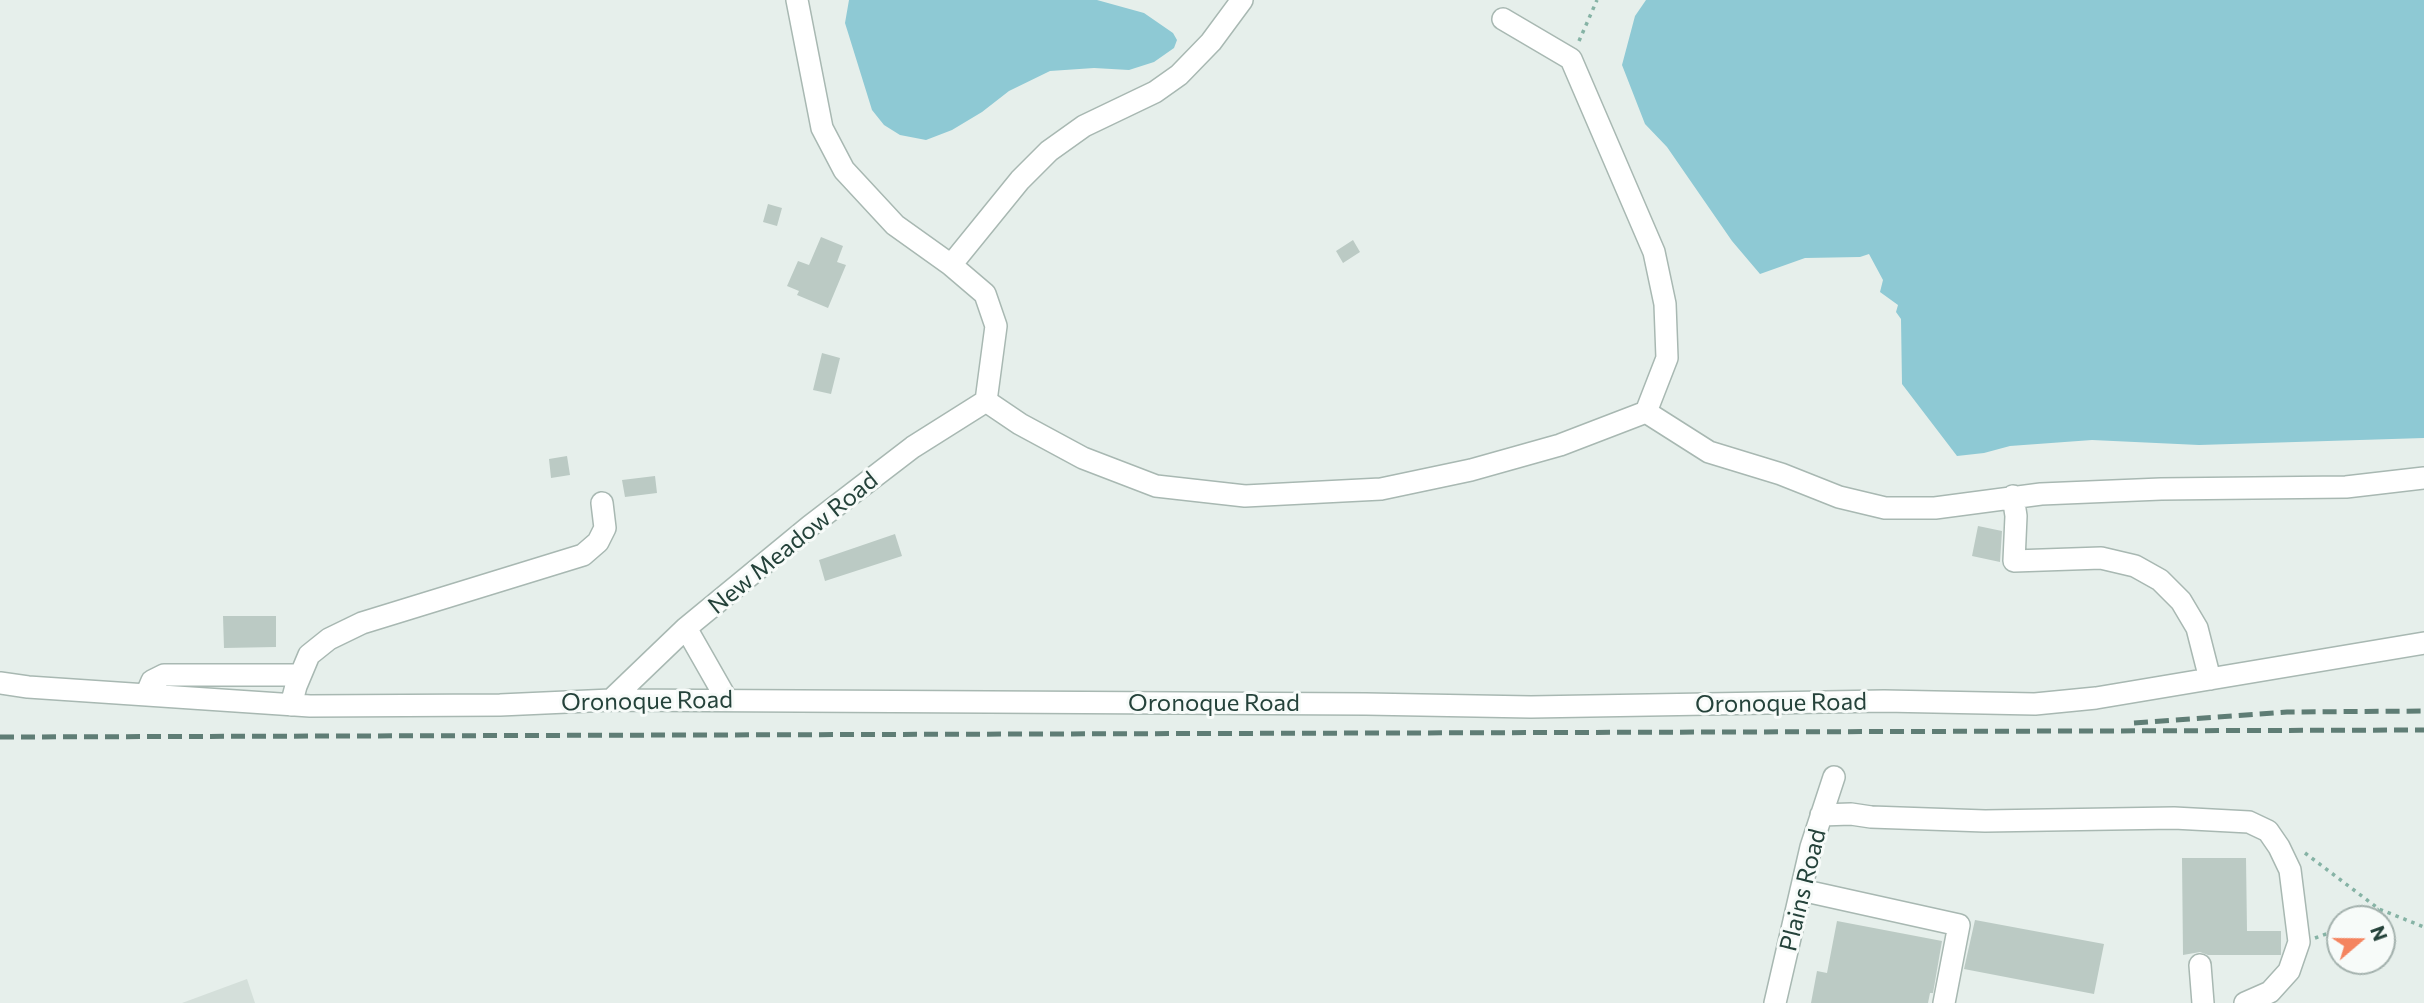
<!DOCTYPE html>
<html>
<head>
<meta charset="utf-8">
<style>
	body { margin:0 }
	#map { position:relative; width:2424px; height:1003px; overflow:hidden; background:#e6efeb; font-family:Commissioner,sans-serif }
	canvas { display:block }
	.north { position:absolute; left:2326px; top:905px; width:70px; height:70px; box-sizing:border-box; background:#f7fbf9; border:2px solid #a3b1ad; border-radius:50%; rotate:70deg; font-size:19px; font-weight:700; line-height:28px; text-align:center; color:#24423a }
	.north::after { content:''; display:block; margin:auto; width:24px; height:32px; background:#f4845f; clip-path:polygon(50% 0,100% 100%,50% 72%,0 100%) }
</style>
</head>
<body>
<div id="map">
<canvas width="2424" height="1003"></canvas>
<div class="north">N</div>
</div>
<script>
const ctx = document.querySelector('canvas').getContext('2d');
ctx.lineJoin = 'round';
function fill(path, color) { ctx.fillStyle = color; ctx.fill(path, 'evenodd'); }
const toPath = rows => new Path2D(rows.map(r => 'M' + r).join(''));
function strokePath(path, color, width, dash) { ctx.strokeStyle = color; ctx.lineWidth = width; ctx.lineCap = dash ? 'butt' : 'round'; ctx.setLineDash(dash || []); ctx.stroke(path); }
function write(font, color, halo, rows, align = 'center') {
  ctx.font = font + ' Commissioner,sans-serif'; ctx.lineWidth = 6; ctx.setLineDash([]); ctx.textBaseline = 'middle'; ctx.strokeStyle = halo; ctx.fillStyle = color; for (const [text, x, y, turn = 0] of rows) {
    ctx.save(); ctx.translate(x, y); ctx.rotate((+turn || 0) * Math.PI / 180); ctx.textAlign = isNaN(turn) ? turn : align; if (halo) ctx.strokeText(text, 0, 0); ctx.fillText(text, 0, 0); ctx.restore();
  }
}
fill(toPath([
	[247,979,255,1003,182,1003]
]), '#d4dfda');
fill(toPath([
	[849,0,1097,0,1144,13,1173,33,1177,40,1174,48,1154,62,1129,70,1094,68,1050,71,1009,91,982,112,952,130,926,140,900,135,884,125,872,110,845,23],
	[1646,0,2424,0,2424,438,2199,445,2092,440,2010,446,1984,453,1957,456,1902,384,1901,319,1896,312,1898,305,1880,292,1883,280,1869,254,1860,257,1805,258,1760,274,1732,241,1667,147,1645,124,1622,65,1635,16]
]), '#8ec9d4');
fill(toPath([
	[768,204,782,208,777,226,763,222],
	[821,237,843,246,837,262,846,265,828,308,797,295,799,291,787,286,798,261,809,265],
	[1353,240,1360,252,1343,263,1336,251],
	[822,353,840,358,831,394,813,390],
	[567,456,570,475,551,478,549,459],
	[655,476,657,493,625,497,622,480],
	[1978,526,2002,531,2000,562,1972,556],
	[895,534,902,556,825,581,819,560],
	[223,616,276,616,276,647,224,648],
	[2182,858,2246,858,2247,931,2281,931,2281,955,2208,955,2200,952,2183,955],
	[1975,920,2104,944,2094,994,1964,969],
	[1837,921,1942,941,1933,993,1930,993,1928,1003,1811,1003,1817,971,1827,973]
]), '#bbcac4');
const minor = toPath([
	[797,0,822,128,844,170,895,225,951,265,985,294,996,326,986,401],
	[951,265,1020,180,1049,151,1084,126,1155,92,1179,75,1211,42,1242,0],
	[986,401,1020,424,1083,458,1156,486,1245,496,1381,489,1471,470,1560,445,1646,412,1667,358,1665,304,1654,252,1571,59,1503,19],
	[1646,412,1709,452,1781,474,1839,497,1885,508,1935,508,2041,494,2161,489,2346,487,2424,478],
	[2013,496,2016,516,2014,561,2101,558,2135,566,2160,580,2181,601,2197,628,2210,679],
	[686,628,727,700],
	[0,683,28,687,310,706,500,705,611,700,1366,704,1531,707,1884,701,2035,704,2096,698,2424,643],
	[146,695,152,681,164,675,300,675],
	[611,700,686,628,810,526,913,447,986,401],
	[291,705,296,686,309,655,329,639,362,623,583,555,598,542,605,528,602,503],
	[1821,815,1851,814,1871,817,1985,821,2174,818,2249,822,2268,831,2279,847,2290,870,2299,942,2289,971,2270,992,2245,1003],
	[1801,890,1959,925,1944,1003],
	[2200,965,2203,1003],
	[1775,1003,1811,847,1834,777]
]);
strokePath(minor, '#a8b8b2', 24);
strokePath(toPath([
	[1579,41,1597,0],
	[2305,853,2379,909,2424,927],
	[2364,919,2379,909],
	[2315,938,2340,929]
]), '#86b3a5', 3.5, [3.5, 5]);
strokePath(minor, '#fff', 21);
strokePath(toPath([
	[2134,723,2287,712,2424,711],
	[0,737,2424,730]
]), '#5f7d75', 5, [14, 7]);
write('24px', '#24423a', '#f7fbf9', [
	["New Meadow Road",793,543,-39],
	["Oronoque Road",647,701,-1],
	["Oronoque Road",1214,703],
	["Oronoque Road",1781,703,-1],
	["Plains Road",1803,890,-76]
]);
</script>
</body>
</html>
